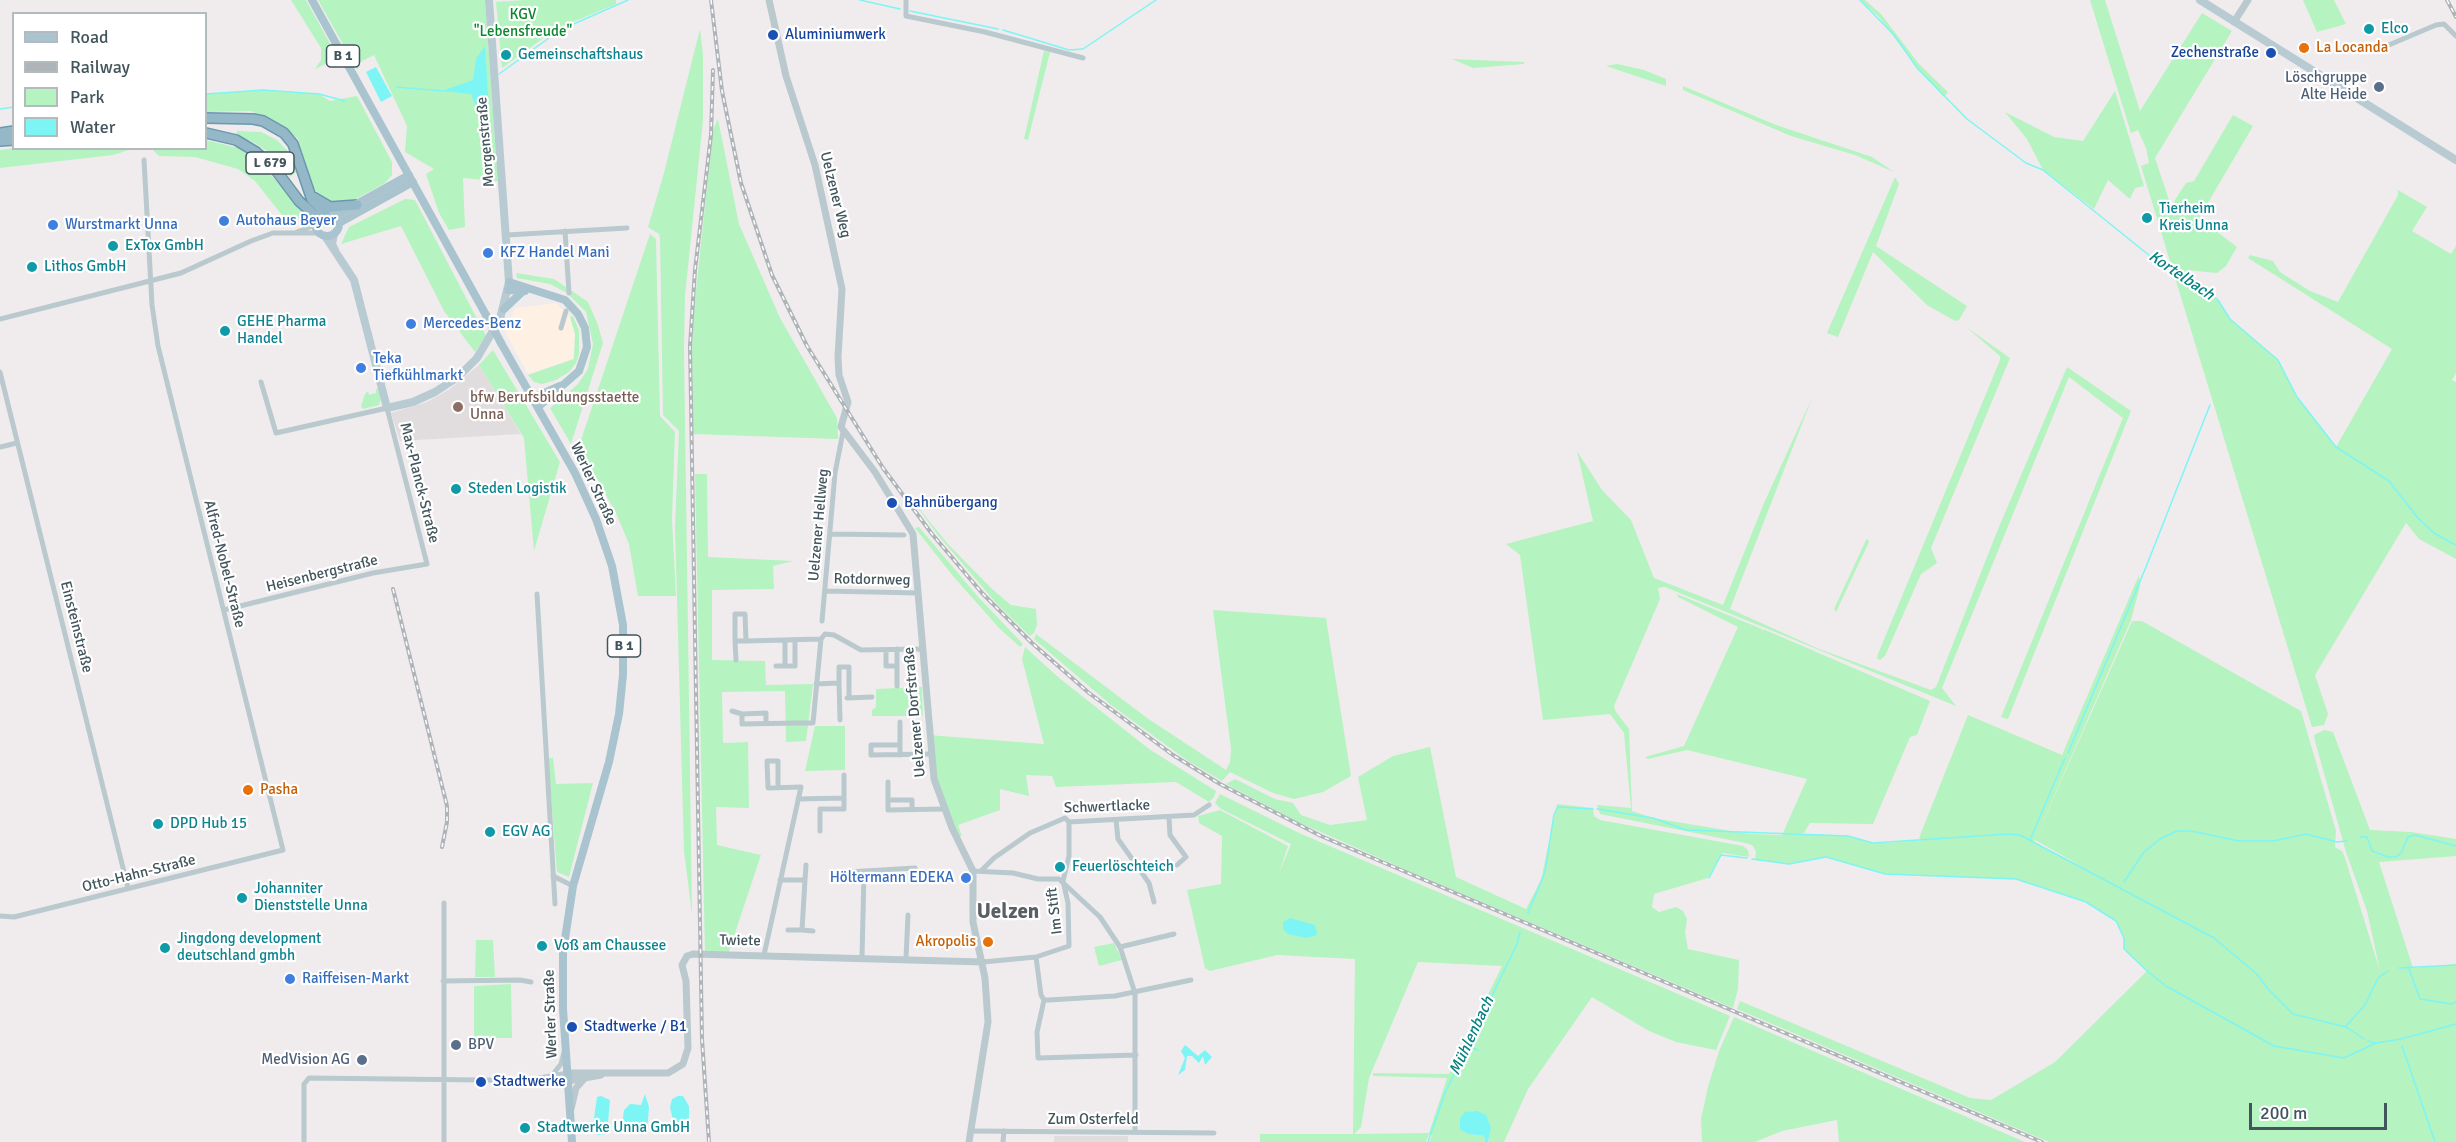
<!DOCTYPE html>
<html>
<head>
<meta charset="utf-8">
<style>
	body { margin:0 }
	#map { position:relative; width:2456px; height:1142px; overflow:hidden; background:#f0eced; font-family:Signika,sans-serif }
	canvas { display:block }
	.legend { position:absolute; left:12px; top:12px; width:195px; height:138px; box-sizing:border-box; background:#fff; border:2px solid #b4bbbe; margin:0; padding:8px 10px; list-style:none; font-size:18px; color:#43555c }
	.legend li { display:flex; align-items:center; gap:12px; height:30px }
	.legend b { width:30px; border:2px solid #b4bbbe }
	.scale { position:absolute; left:2249px; top:1103px; width:138px; height:27px; box-sizing:border-box; border:3px solid #43555c; border-top:0; padding-left:8px; font-size:18px; line-height:21px; white-space:nowrap; color:#43555c; -webkit-text-stroke:4px #fff; paint-order:stroke }
</style>
</head>
<body>
<div id="map">
<canvas width="2456" height="1142"></canvas>
<ul class="legend">
<li><b style="height:8px;background:#a9c4cf"></b>Road</li>
<li><b style="height:8px;background:#aeb4b8"></b>Railway</li>
<li><b style="height:16px;background:#b5f3c0"></b>Park</li>
<li><b style="height:16px;background:#7df5f5"></b>Water</li>
</ul>
<div class="scale">200 m</div>
</div>
<script>
const ctx = document.querySelector('canvas').getContext('2d');
ctx.lineJoin = 'round';
function fill(path, color) { ctx.fillStyle = color; ctx.fill(path, 'evenodd'); }
const toPath = rows => new Path2D(rows.map(r => 'M' + r).join(''));
function strokePath(path, color, width, dash) { ctx.strokeStyle = color; ctx.lineWidth = width; ctx.lineCap = dash ? 'butt' : 'round'; ctx.setLineDash(dash || []); ctx.stroke(path); }
function write(font, color, halo, rows, align = 'center') {
  ctx.font = font + ' Signika,sans-serif'; ctx.lineWidth = 4.5; ctx.setLineDash([]); ctx.textBaseline = 'middle'; ctx.strokeStyle = halo; ctx.fillStyle = color; for (const [text, x, y, turn = 0] of rows) {
    ctx.save(); ctx.translate(x, y); ctx.rotate((+turn || 0) * Math.PI / 180); ctx.textAlign = isNaN(turn) ? turn : align; if (halo) ctx.strokeText(text, 0, 0); ctx.fillText(text, 0, 0); ctx.restore();
  }
}
fill(toPath([
	[556,303,570,317,575,334,573,359,528,374,505,332,515,308]
]), '#fef0e2');
fill(toPath([
	[479,365,521,434,400,441,391,413,427,402,450,389],
	[1054,1136,1128,1136,1128,1142,1054,1142]
]), '#e1dddf');
fill(toPath([
	[291,0,306,0,338,58,315,69,321,60,321,48],
	[318,0,485,0,498,181,463,178,465,227,449,230,439,213,426,174,434,169,405,152,407,126,374,55,358,63,359,68,357,69],
	[525,0,616,0,616,4,556,29,502,68,496,2],
	[1860,0,1865,0,1881,14,1919,64,1948,92,1944,97,1918,69,1879,17],
	[2090,0,2105,0,2140,111,2202,13,2232,31,2155,158,2171,206,2186,183,2194,181,2233,115,2253,126,2199,218,2237,247,2226,266,2217,273,2187,270,2191,280,2218,300,2230,319,2278,360,2297,397,2336,447,2392,349,2248,258,2250,255,2273,261,2280,272,2310,291,2338,302,2398,195,2398,190,2427,207,2412,231,2451,254,2456,246,2456,373,2452,380,2456,382,2456,559,2419,539,2406,523,2315,675,2328,714,2324,725,2312,727,2141,166,2149,163,2146,148,2138,130,2131,133],
	[2303,0,2334,0,2346,24,2317,32],
	[700,29,703,54,703,120,685,296,684,349,692,914,684,851,675,526,679,431,663,415,660,238,659,234,648,227,664,173],
	[1044,51,1050,52,1028,140,1024,139],
	[1452,59,1524,62,1524,64,1473,68],
	[1617,64,1644,70,1666,79,1666,86,1606,66],
	[1683,86,1776,125,1872,157,1894,172,1855,155,1791,136,1683,90],
	[263,90,319,94,330,101,357,96,392,162,392,175,385,183,356,199,343,204,330,203,314,189,298,139,288,130,251,111,206,112,206,94],
	[2115,91,2144,186,2135,188,2130,199,2108,180,2094,209,2043,170,2027,139,2005,112,2054,137,2083,141],
	[718,119,739,224,780,318,837,418,838,439,693,434,692,347,694,310,713,130],
	[237,131,261,132,277,140,290,154,296,172,290,177,273,155,253,142,236,136],
	[206,140,238,148,256,160,308,213,289,224,255,181,238,169,195,157,159,156,152,149,206,148],
	[14,148,132,149,113,155,0,168,0,150],
	[1895,177,1899,184,1876,246,1967,306,1959,320,1955,321,1927,305,1873,252,1838,337,1827,333],
	[405,199,415,200,486,336,475,352,444,311,401,226,341,244,349,227],
	[650,234,656,239,660,416,675,432,672,519,676,596,638,596,629,544,616,513,579,446],
	[516,273,554,279,588,302,598,325,603,343,571,444,550,408,578,384,588,369,593,344,586,312,567,293,550,284,517,278],
	[573,316,579,330,579,354,576,363,569,372,556,380,542,384,534,382,528,375,574,359,575,334,570,317],
	[1966,327,2010,358,1931,548,1937,563,1921,574,1885,656,1880,660,1877,658,1878,654,2000,360,2000,356],
	[493,350,560,462,534,551,524,438,479,365],
	[2067,367,2131,411,2008,719,2001,717,2123,418,2069,377,1942,688,1956,706,1665,587,1658,588,1660,599,1614,706,1616,712,1629,729,1632,811,1653,818,1749,834,1782,835,1807,779,1687,750,1648,759,1645,757,1684,746,1738,627,1678,597,1677,594,1762,629,1762,632,1763,629,1930,701,1917,735,1910,737,1873,824,1810,823,1804,833,1790,834,1848,836,1873,843,1887,843,1922,840,1919,838,1968,715,2062,755,2139,575,2140,586,2131,620,2034,842,2083,867,2035,840,2132,621,2142,621,2301,711,2336,831,2335,847,2342,851,2345,858,2380,971,2367,911,2346,852,2315,741,2314,735,2324,730,2333,732,2370,830,2411,832,2456,839,2456,856,2379,862,2413,968,2456,964,2456,1142,2049,1142,1737,1009,1740,1001,1970,1098,1991,1100,2055,1062,2147,971,2124,949,2124,938,2116,921,2086,902,2016,879,1885,874,1826,857,1789,864,1755,860,1756,851,1752,845,1745,843,1600,814,1597,805,1631,808,1624,733,1610,714,1543,720,1520,555,1506,544,1593,521,1577,451,1602,490,1631,520,1654,578,1723,605,1764,503,1812,398,1730,609,1819,649,1931,690,1936,687,1996,534],
	[379,388,381,399,379,405,363,409,361,406,365,394,368,391,369,395,376,393,376,389],
	[695,474,707,474,708,557,793,561,773,566,774,589,712,590,712,660,765,661,766,685,813,684,806,741,786,742,785,691,722,692,723,743,748,742,749,808,716,807,717,845,761,855,728,954,705,954],
	[913,501,947,543,992,589,1011,605,1036,609,1037,625,1034,633,1030,636,997,604,937,534],
	[919,527,980,599,1023,644,1020,647,999,628,953,576,915,528],
	[1867,538,1869,542,1836,612,1834,609],
	[1213,610,1326,618,1351,776,1323,792,1294,799,1273,793,1230,772,1222,781,1188,761,1111,705,1034,639,1036,634,1147,718,1226,770,1230,762,1231,749],
	[1025,647,1058,677,1149,749,1216,791,1214,797,1209,802,1176,782,1056,787,1052,776,1026,775,1029,796,1000,789,1000,810,958,825,962,836,956,836,938,794,928,735,1044,744,1022,659],
	[922,687,923,716,872,716,872,710,876,707,876,689],
	[815,726,845,726,845,770,805,771],
	[1430,747,1456,877,1526,909,1541,880,1557,804,1593,808,1594,816,1600,820,1743,846,1748,850,1749,857,1722,853,1708,878,1654,894,1652,907,1659,912,1676,907,1683,911,1687,919,1685,933,1688,949,1739,960,1738,989,1733,1008,1418,875,1298,822,1226,784,1235,779,1275,799,1293,803,1301,815,1330,825,1367,820,1358,777,1393,756],
	[548,758,553,758,556,784,593,783,569,877,557,872],
	[1220,794,1299,833,1730,1016,1716,1050,1676,1042,1649,1031,1592,997,1528,1089,1504,1142,1488,1142,1491,1128,1468,1134,1484,1136,1485,1142,1429,1142,1432,1136,1429,1134,1426,1142,1260,1142,1260,1134,1353,1134,1355,959,1277,955,1210,971,1205,968,1187,890,1221,884,1222,836,1199,823,1198,816,1220,810,1288,846,1279,873,1291,844,1221,809,1215,803],
	[1418,962,1502,966,1449,1074,1373,1073,1373,1076,1447,1078,1429,1133,1354,1134,1361,1127,1369,1078],
	[476,940,493,940,495,977,475,977],
	[1114,943,1122,960,1099,966,1094,947],
	[511,984,512,1038,474,1038,474,986],
	[1734,1017,2025,1142,1839,1142,1837,1120,1782,1131,1755,1142,1702,1142,1701,1119,1708,1087,1719,1051]
]), '#b5f3c0');
fill(toPath([
	[485,46,489,110,476,106,471,94,442,91,473,80,476,59],
	[376,67,392,96,381,102,366,72],
	[1290,918,1315,925,1317,935,1306,938,1288,934,1283,929,1283,922],
	[1185,1045,1198,1056,1205,1050,1212,1057,1205,1065,1203,1056,1199,1063,1192,1056,1187,1056,1185,1070,1178,1075,1185,1058,1181,1051],
	[645,1094,649,1107,647,1134,627,1133,622,1126,624,1110,630,1104,641,1105],
	[601,1096,610,1100,607,1134,597,1135,593,1130,594,1118,597,1097],
	[678,1096,683,1096,689,1106,689,1133,676,1134,670,1107,672,1099],
	[1477,1111,1486,1115,1491,1128,1488,1142,1485,1142,1484,1136,1468,1134,1460,1129,1460,1118,1465,1112]
]), '#7df5f5');
strokePath(toPath([
	[860,0,900,9],
	[1860,0,1894,35,1918,69,1967,119,2026,163,2043,170,2170,272,2185,274,2218,300,2230,319,2278,360,2297,397,2336,447,2389,481,2418,518,2434,533,2456,545],
	[910,11,998,29],
	[1003,30,1069,50,1083,49,1156,0],
	[499,74,560,30,628,0],
	[396,87,443,91],
	[206,94,263,90,319,94,345,101],
	[0,109,14,107],
	[2068,753,2146,567,2210,405],
	[1597,809,1653,818,1686,830,1848,836,1873,843,2007,834,2020,835,2214,938,2257,974,2268,989,2293,1014,2346,1027,2364,1039],
	[2360,837,2367,837,2372,851,2388,857,2396,857,2401,853,2408,837,2415,835,2456,846],
	[2030,840,2065,758],
	[1752,859,1789,864,1826,857,1885,874,2016,879,2086,902,2116,921,2124,938,2124,949,2147,971,2166,986,2274,1046,2344,1058,2376,1043],
	[1709,878,1721,855,1747,858],
	[2124,882,2144,852,2160,839,2177,831,2191,831,2239,841,2274,841,2306,834,2337,842,2347,841],
	[1528,913,1545,872,1554,814,1558,807,1593,809],
	[2408,966,2420,999,2452,1004,2456,1002],
	[2399,968,2456,965],
	[2346,1026,2365,1005,2378,978,2388,971],
	[2368,1041,2376,1043,2401,1039,2456,1024],
	[2402,1046,2435,1142],
	[1471,1047,1478,1050],
	[1428,1142,1445,1093,1517,944,1520,932]
]), '#7df5f5', 1.5);
const trunk = toPath([
	[206,118,253,119,263,121,284,133,293,144,312,200,325,212],
	[0,133,14,131],
	[206,133,236,140,256,152,275,169,299,201,317,217],
	[0,141,14,140],
	[313,197,330,207,357,205]
]);
strokePath(trunk, '#6a98ad', 12);
strokePath(toPath([
	[906,0,906,16,985,32,1083,58],
	[2377,50,2436,25,2444,24,2456,36],
	[565,231,569,293],
	[297,232,315,225],
	[507,235,627,228],
	[0,319,181,273,251,241,273,233,318,233],
	[561,328,566,311],
	[0,372,128,888],
	[0,447,17,443],
	[830,534,904,535],
	[826,591,918,593],
	[537,594,555,904],
	[224,610,373,573,427,564,387,408,276,433,261,382],
	[822,621,835,473,843,432],
	[821,639,825,634,834,635,861,650,922,649],
	[785,640,785,666,795,666,795,640],
	[735,641,736,660],
	[746,641,735,641,735,614,745,614,746,641,821,639],
	[897,649,897,686],
	[886,650,886,666,897,666],
	[776,666,785,666],
	[839,683,839,667,849,667,849,698],
	[816,684,839,683,840,720],
	[847,698,872,697],
	[732,711,742,714],
	[900,722,900,745],
	[766,723,766,713,742,714,742,724,799,723,813,723,821,639],
	[900,755,900,745,871,745,871,755,930,754],
	[888,782,888,810,944,809],
	[798,799,844,798,844,775],
	[888,800,912,800,912,810],
	[1169,817,1170,835,1186,857,1177,865],
	[1116,820,1118,839,1149,883,1154,902],
	[1069,822,1194,815,1209,805],
	[820,831,820,809,844,809,844,798],
	[982,870,994,858,1030,833,1065,818,1069,822],
	[973,871,1013,873,1038,879,1059,879,1100,917,1120,947,1135,993,1135,1132],
	[848,872,915,868,914,873],
	[553,876,573,886],
	[780,880,805,880,802,930,788,930],
	[805,880,806,865],
	[444,903,444,1142],
	[0,916,14,917,283,850,158,346,152,305,144,160],
	[802,930,813,931],
	[1120,947,1174,934],
	[764,955,801,787,768,788,767,761,778,761,778,788],
	[862,957,864,872],
	[1036,957,1041,995,1044,1000,1049,1000,1115,996,1191,980],
	[906,958,908,915],
	[983,962,1036,957,1069,946,1068,903,1063,881,1069,856,1069,822],
	[443,981,520,980,531,982],
	[1044,1000,1037,1032,1038,1058,1136,1055],
	[553,1074,561,1064,564,1052],
	[534,1079,568,1073],
	[972,1131,1214,1133],
	[304,1142,304,1084,309,1078,568,1081],
	[1003,1142,1004,1131]
]), '#b9c9ce', 5);
strokePath(toPath([
	[769,0,786,76,815,165,842,289,838,357,839,375,848,402,841,427,875,472,913,534,934,779,952,828,973,871,973,922,985,978,988,1022,969,1142],
	[2234,22,2248,0],
	[568,1073,668,1073,683,1064,688,1048,686,981,682,965,687,956,693,954,983,962],
	[568,1081,601,1075],
	[571,1109,576,1088,584,1079]
]), '#b9c9ce', 7);
strokePath(toPath([
	[2200,0,2456,160],
	[334,234,332,244,335,250],
	[325,236,354,280,387,408,413,402,435,392,458,377,477,358,500,319,509,282,489,0]
]), '#b8cbd3', 8);
strokePath(toPath([
	[312,0,486,315],
	'315 224a12 12 0 1 1 24 0a12 12 0 1 1-24 0Z',
	[335,216,409,175],
	[339,223,413,182],
	[509,282,565,300,578,314,585,328,587,347,579,371,538,407],
	[508,290,525,291],
	[504,309,523,291],
	[501,343,575,473,596,519,612,566,623,625,623,675,619,714,609,762,573,886,563,952,563,1009,572,1142],
	[533,398,560,386]
]), '#a9c4cf', 8);
strokePath(trunk, '#94b8c8', 9);
const rail = toPath([
	[711,0,722,91,741,183,772,275,807,346,883,468,932,534,982,593,1032,643,1089,693,1173,755,1220,784,1321,836,2042,1142],
	[2447,0,2456,17],
	[393,589,447,806,447,822,442,847],
	[709,1142,702,1039,690,346,695,270,711,135,713,70]
]);
strokePath(rail, '#aeb4b8', 4);
strokePath(rail, '#fff', 1.5, [4.5]);
strokePath(toPath([
	[486,315,501,343]
]), '#a9c4cf', 8);
for (const [x, y, r, color] of [
	[2369,29,6,"#0f9aa8"],
	[773,35,6,"#1a4fb4"],
	[2304,48,6,"#e8710a"],
	[2271,53,6,"#1a4fb4"],
	[506,55,6,"#0f9aa8"],
	[2379,87,6,"#5c6f8a"],
	[2147,218,6,"#0f9aa8"],
	[224,221,6,"#3f7fe0"],
	[53,225,6,"#3f7fe0"],
	[113,246,6,"#0f9aa8"],
	[488,253,6,"#3f7fe0"],
	[32,267,6,"#0f9aa8"],
	[411,324,6,"#3f7fe0"],
	[225,331,6,"#0f9aa8"],
	[361,368,6,"#3f7fe0"],
	[458,407,6,"#8d6e63"],
	[456,489,6,"#0f9aa8"],
	[892,503,6,"#1a4fb4"],
	[248,790,6,"#e8710a"],
	[158,824,6,"#0f9aa8"],
	[490,832,6,"#0f9aa8"],
	[1060,867,6,"#0f9aa8"],
	[966,878,6,"#3f7fe0"],
	[242,898,6,"#0f9aa8"],
	[988,942,6,"#e8710a"],
	[542,946,6,"#0f9aa8"],
	[165,948,6,"#0f9aa8"],
	[290,979,6,"#3f7fe0"],
	[572,1027,6,"#1a4fb4"],
	[456,1045,6,"#5c6f8a"],
	[362,1060,6,"#5c6f8a"],
	[481,1082,6,"#1a4fb4"],
	[525,1128,6,"#0f9aa8"]
]) { const dot = new Path2D(); dot.arc(x, y, r, 0, 2 * Math.PI); ctx.fillStyle = color; ctx.fill(dot); strokePath(dot, '#fff', 2); }
for (const [x, y, w] of [
	[343,56,33],
	[270,163,48],
	[624,646,33]
]) { const box = new Path2D(); box.roundRect(x - w / 2, y - 11, w, 22, 4.5); ctx.fillStyle = '#fff'; ctx.fill(box); strokePath(box, '#43555c', 1.5); }
write('bold 14px', '#43555c', null, [
	["B 1",343,56],
	["L 679",270,163],
	["B 1",624,646]
]);
write('15px', '#0c852f', '#fff', [
	["KGV",523,15],
	["\"Lebensfreude\"",523,32]
]);
write('15px', '#0d838f', '#fff', [
	["Elco",2381,29],
	["Gemeinschaftshaus",518,55],
	["Tierheim",2159,209],
	["Kreis Unna",2159,226],
	["ExTox GmbH",125,246],
	["Lithos GmbH",44,267],
	["GEHE Pharma",237,322],
	["Handel",237,339],
	["Steden Logistik",468,489],
	["DPD Hub 15",170,824],
	["EGV AG",502,832],
	["Feuerlöschteich",1072,867],
	["Johanniter",254,889],
	["Dienststelle Unna",254,906],
	["Jingdong development",177,939],
	["deutschland gmbh",177,956],
	["Voß am Chaussee",554,946],
	["Stadtwerke Unna GmbH",537,1128]
], 'left');
write('15px', '#164399', '#fff', [
	["Aluminiumwerk",785,35],
	["Zechenstraße",2259,53,"right"],
	["Bahnübergang",904,503],
	["Stadtwerke / B1",584,1027],
	["Stadtwerke",493,1082]
], 'left');
write('15px', '#c56008', '#fff', [
	["La Locanda",2316,48],
	["Pasha",260,790],
	["Akropolis",976,942,"right"]
], 'left');
write('15px', '#4e5e75', '#fff', [
	["Löschgruppe",2367,78],
	["Alte Heide",2367,95],
	["BPV",468,1045,"left"],
	["MedVision AG",350,1060]
], 'right');
write('15px', '#43555c', '#fff', [
	["Morgenstraße",486,142,-95],
	["Uelzener Weg",835,195,76],
	["Max-Planck-Straße",419,483,76],
	["Werler Straße",593,484,65],
	["Uelzener Hellweg",819,525,-85],
	["Alfred-Nobel-Straße",224,564,76],
	["Heisenbergstraße",322,574,-14],
	["Rotdornweg",872,580,1],
	["Einsteinstraße",76,627,76],
	["Uelzener Dorfstraße",915,712,-95],
	["Schwertlacke",1107,807,-2],
	["Otto-Hahn-Straße",139,874,-14],
	["Im Stift",1055,911,-97],
	["Twiete",740,941,1],
	["Werler Straße",551,1014,-92],
	["Zum Osterfeld",1093,1120]
]);
write('15px', '#366cbe', '#fff', [
	["Autohaus Beyer",236,221],
	["Wurstmarkt Unna",65,225],
	["KFZ Handel Mani",500,253],
	["Mercedes-Benz",423,324],
	["Teka",373,359],
	["Tiefkühlmarkt",373,376],
	["Höltermann EDEKA",954,878,"right"],
	["Raiffeisen-Markt",302,979]
], 'left');
write('15px', '#785e54', '#fff', [
	["bfw Berufsbildungsstaette",470,398],
	["Unna",470,415]
], 'left');
write('italic 16px', '#058282', '#fff', [
	["Kortelbach",2181,276,34],
	["Mühlenbach",1472,1036,-65]
]);
write('bold 21px', '#595f62', '#fff', [
	["Uelzen",1008,912]
]);
</script>
</body>
</html>
